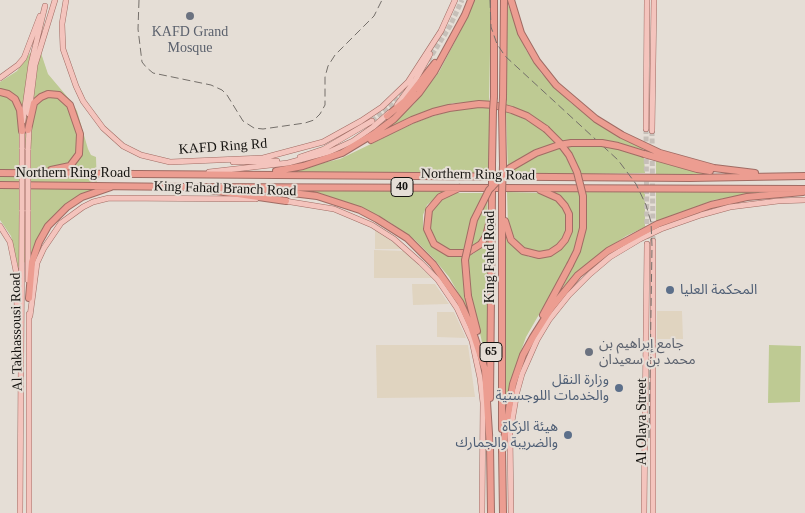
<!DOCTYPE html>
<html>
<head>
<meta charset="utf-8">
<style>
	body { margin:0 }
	canvas { display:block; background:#e5ded6 }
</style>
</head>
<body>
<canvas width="805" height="513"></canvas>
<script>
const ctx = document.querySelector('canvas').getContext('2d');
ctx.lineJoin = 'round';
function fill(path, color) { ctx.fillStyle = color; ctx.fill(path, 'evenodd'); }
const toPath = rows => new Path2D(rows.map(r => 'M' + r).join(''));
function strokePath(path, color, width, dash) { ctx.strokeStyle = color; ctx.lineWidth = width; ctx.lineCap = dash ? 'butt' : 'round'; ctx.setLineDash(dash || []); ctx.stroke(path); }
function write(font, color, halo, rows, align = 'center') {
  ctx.font = font + ' "Times New Roman","Noto Sans Arabic",serif'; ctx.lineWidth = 4; ctx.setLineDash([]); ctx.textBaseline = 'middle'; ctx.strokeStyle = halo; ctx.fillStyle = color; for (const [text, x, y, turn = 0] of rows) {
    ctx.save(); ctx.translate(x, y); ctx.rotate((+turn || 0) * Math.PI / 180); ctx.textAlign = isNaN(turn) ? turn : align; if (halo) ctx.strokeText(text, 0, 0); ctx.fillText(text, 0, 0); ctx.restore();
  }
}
fill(toPath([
	[375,230,403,249,375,249],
	[374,250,404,251,432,278,374,278],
	[412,284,435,284,449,304,413,305],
	[657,311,682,311,683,339,657,339],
	[437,312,454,312,466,338,437,337],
	[376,345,468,345,475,397,377,398]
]), '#e0d4c0');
fill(toPath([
	[473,0,491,0,489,102,453,103,406,119,386,129,414,104,439,72,460,32],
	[506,0,526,50,541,73,571,103,598,123,642,148,644,150,622,144,621,149,644,157,645,173,580,174,570,152,521,111,506,105],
	[30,53,41,53,48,74,70,100,77,111,88,149,91,155,96,157,97,191,68,203,54,215,42,230,32,257,18,267,11,236,0,220,0,82,17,71],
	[472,107,491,108,488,174,288,173,288,171,340,159,412,124,430,117,451,111],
	[506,111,529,121,550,136,564,153,574,174,508,174],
	[656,160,704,172,703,174,656,174],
	[300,189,451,190,436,197,427,205,423,215,423,228,428,239,437,250,450,255,462,256,473,254,482,247,490,236,490,377,470,290,464,291,468,310,449,277,434,259,415,240,388,221,356,206,322,195,300,191],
	[555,191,645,191,645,227,626,236,608,248,580,270,562,288,572,269,567,266,526,337,510,382,506,407,506,236,512,246,529,257,541,258,550,256,565,245,570,236,573,225,571,212,565,201,554,192],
	[507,192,538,193,549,195,559,202,564,209,568,220,566,233,560,242,551,249,543,251,532,252,522,247,510,232,508,224],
	[656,192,759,192,759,193,714,200,656,222],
	[456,193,488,193,486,230,481,240,473,247,464,251,455,252,444,248,437,243,431,235,428,224,429,214,444,196],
	[769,345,801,346,800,402,768,403]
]), '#beca93');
strokePath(toPath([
	[428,61,450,26,462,0],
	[372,121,392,105,406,89],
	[646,129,647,244],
	[652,131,653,241]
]), '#c6bfb8', 5, [5, 2.5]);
const major = toPath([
	[66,0,62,24,63,49,76,86,83,101,103,128,123,146,141,155,170,162,263,158,323,142,361,121,382,107,408,82,441,31,455,0],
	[0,78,18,65,24,58,40,16],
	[397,105,416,79,430,54],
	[29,114,35,65,55,0],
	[23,121,31,64,45,6],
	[646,129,647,0],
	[652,131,654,0],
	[22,149,22,129],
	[28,150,29,128],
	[300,157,324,149,372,121],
	[233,162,277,161],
	[209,172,288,163,329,152,353,141,373,127,389,113],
	[285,201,334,209,372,225,394,239,421,263,438,280,457,308,472,341,480,378,483,403,482,513],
	[0,226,10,242,16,271,18,347,20,354],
	[653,241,653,513],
	[28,280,28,210],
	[30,316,37,263,44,248,61,223,83,207,93,202,109,198,256,199],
	[20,513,22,210],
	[29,513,29,314],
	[511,513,510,433,517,392,522,374,537,340,549,320,569,295,590,274,610,257,640,239,661,229,701,215,730,207,778,201,805,200],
	[644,513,647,244]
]);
const highway = toPath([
	[511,0,521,33,537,61,556,85,596,119,622,135,660,153,714,168,755,173],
	[0,92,8,94,15,99,20,110,22,131],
	[494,97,494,0],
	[503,98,504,0],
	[502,112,503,165],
	[387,116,405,101,435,63],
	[28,130,34,103,41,97,48,94,59,95,70,105,80,134,79,154,70,166,51,170],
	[371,140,412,120,433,112,449,108,479,104,494,105,512,110,527,116,546,129],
	[644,154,697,169,710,171],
	[492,164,493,110],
	[276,171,303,166,342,153,375,133,394,119,419,93,434,72,465,15,471,0],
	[0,173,690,178,805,176],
	[0,185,189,187,805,189],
	[459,188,440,197,429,210,427,229,434,244,449,253,467,253,481,244,486,236,489,224],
	[210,190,286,201],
	[267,190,317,196,360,210,377,219,407,238,433,264,460,302,471,326,480,354,485,370,490,449],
	[505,221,511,240,523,251,539,255,550,253,559,247,565,240,569,231,569,214,565,206,558,198,540,190],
	[468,296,477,331],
	[29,298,32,262,39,242,48,226,67,207,82,197,111,187],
	[543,315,570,265],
	[490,398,492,192],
	[502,429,502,193],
	[490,445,491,513],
	[502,449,503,513],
	[502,452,513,384,523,355,533,337,552,307,578,275,608,251,658,224,711,205,747,197,803,192]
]);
strokePath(major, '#a06c64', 6);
strokePath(highway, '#a06c64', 8);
strokePath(major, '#f4c4bd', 5);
strokePath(highway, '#ec9d91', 6);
strokePath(toPath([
	[139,0,138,29,142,62,146,67,153,73,211,85,222,90,227,95,243,121,254,128,263,129,305,123,314,120,320,114,325,105,325,77,328,66,335,55,374,16,382,0],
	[490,0,491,27,497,44,505,56,618,160,636,184,646,205,651,222,652,246,649,438]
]), '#746f6a', 1, [8, 4]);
const majorBridge = toPath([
	[22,149,22,210],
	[28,210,28,150]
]);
const highwayBridge = toPath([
	[493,110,494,97],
	[502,112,503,98],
	[546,129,560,143,569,155,577,172,583,196,583,228,577,251,570,265],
	[492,164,492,187],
	[502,193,503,165],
	[468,296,465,260,474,220,489,190,510,168,536,153,559,145,571,143,602,143,618,146,644,154]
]);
strokePath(majorBridge, '#a06c64', 6, []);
strokePath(highwayBridge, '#a06c64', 8, []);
strokePath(majorBridge, '#f4c4bd', 5);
strokePath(highwayBridge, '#ec9d91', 6);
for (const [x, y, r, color] of [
	[190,16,5,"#6b7280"],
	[670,290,5,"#5c6f8a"],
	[589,352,5,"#6b7280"],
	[619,388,5,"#5c6f8a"],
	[568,435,5,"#5c6f8a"]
]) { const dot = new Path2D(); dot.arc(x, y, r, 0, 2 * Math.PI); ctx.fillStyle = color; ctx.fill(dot); strokePath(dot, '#e5ded6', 2); }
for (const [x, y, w] of [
	[402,187,22],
	[491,352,22]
]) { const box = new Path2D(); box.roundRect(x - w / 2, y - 9.5, w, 19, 4); ctx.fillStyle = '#e5ded6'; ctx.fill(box); strokePath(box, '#14120f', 1); }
write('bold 12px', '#14120f', null, [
	["40",402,187],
	["65",491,352]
]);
write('14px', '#5b616d', '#e5ded6', [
	["KAFD Grand",190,32],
	["Mosque",190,48],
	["جامع إبراهيم بن",599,344,"left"],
	["محمد بن سعيدان",599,360,"left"]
]);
write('14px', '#14120f', '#e5ded6', [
	["KAFD Ring Rd",223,147,-4],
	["Northern Ring Road",73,173],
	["Northern Ring Road",478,175,1],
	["King Fahad Branch Road",225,189,2],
	["King Fahd Road",490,257,-90],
	["Al Takhassousi Road",17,332,-91],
	["Al Olaya Street",642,422,-90]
]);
write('14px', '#4e5e75', '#e5ded6', [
	["المحكمة العليا",680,290,"left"],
	["وزارة النقل",609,380],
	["والخدمات اللوجستية",609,396],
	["هيئة الزكاة",558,427],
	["والضريبة والجمارك",558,443]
], 'right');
</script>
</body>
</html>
